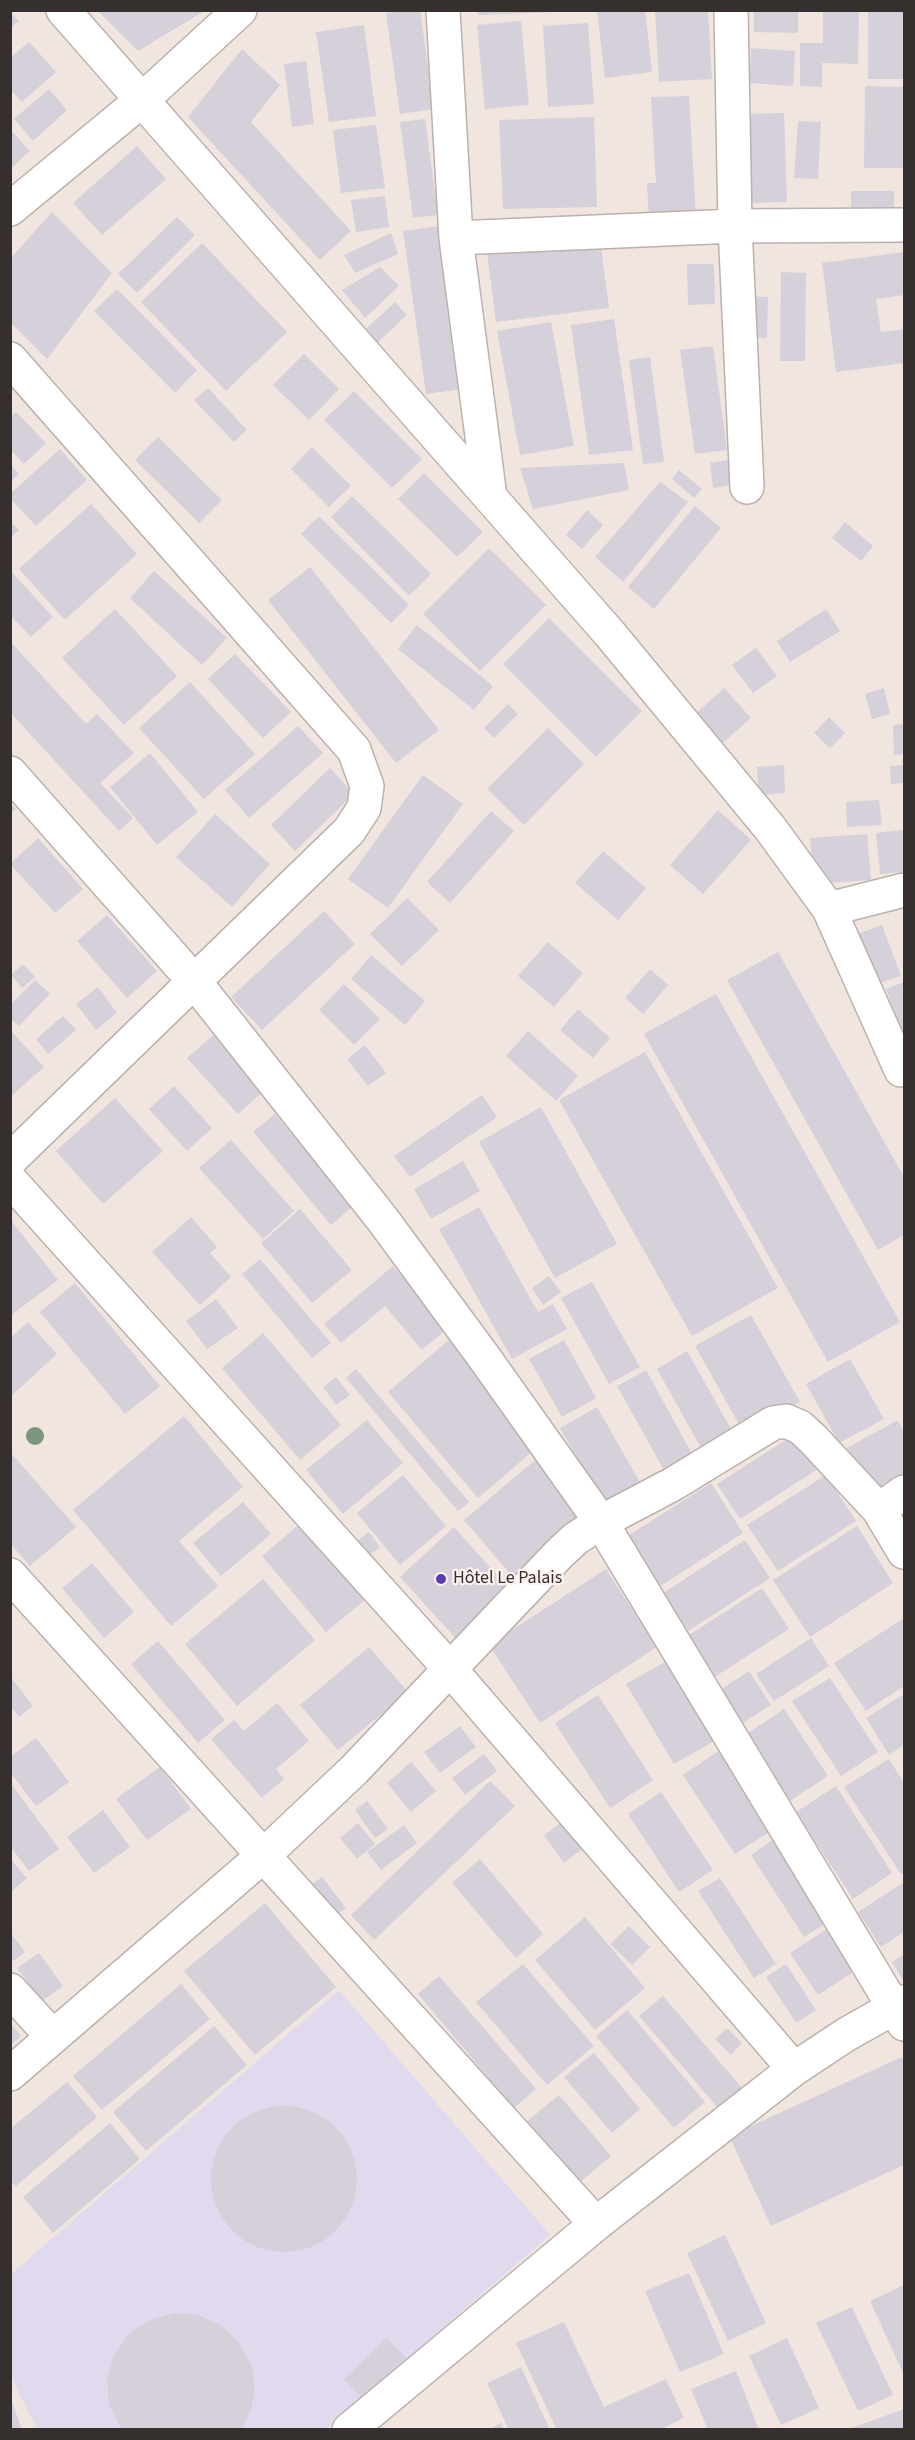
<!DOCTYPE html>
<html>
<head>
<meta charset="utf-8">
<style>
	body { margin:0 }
	#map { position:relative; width:915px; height:2440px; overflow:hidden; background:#f1e5e0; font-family:"Source Sans 3",sans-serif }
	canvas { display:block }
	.frame { position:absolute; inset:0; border:12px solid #35302e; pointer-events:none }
</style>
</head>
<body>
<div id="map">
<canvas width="915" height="2440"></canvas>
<div class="frame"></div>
</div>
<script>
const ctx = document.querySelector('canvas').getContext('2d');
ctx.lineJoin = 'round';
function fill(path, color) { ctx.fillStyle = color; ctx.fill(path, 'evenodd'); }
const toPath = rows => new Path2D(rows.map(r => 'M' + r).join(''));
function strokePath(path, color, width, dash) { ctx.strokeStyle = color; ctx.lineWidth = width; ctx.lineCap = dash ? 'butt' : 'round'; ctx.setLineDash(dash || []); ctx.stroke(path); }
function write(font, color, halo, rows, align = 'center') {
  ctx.font = font + ' "Source Sans 3",sans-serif'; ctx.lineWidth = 4.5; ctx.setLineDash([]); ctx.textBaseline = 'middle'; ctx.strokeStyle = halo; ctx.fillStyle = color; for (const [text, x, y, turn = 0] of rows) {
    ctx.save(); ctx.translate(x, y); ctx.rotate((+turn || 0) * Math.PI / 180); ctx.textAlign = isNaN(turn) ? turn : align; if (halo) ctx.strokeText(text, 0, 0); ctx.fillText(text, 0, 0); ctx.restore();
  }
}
fill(toPath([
	[339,1990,550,2235,326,2429,37,2429,11,2377,11,2274]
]), '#e1daef');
fill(toPath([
	[97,10,206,10,138,51],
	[404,10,420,10,434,109,400,114,386,13],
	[478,10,554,10,554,12,478,15],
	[597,10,645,10,652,72,605,78],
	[655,10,708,10,712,79,659,82],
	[754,10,798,10,798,33,754,32],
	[823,10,859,10,858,64,822,63,822,87,800,86,800,43,823,43],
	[868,10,904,10,904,79,868,79],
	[10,12,19,21,10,28],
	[521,21,529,105,485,109,477,25],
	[588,23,594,104,548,107,543,26],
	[364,25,376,116,329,122,316,32],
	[29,42,56,72,22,102,10,89,10,58],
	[751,48,795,51,793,86,749,83],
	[242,49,280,85,251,122,351,231,320,260,188,117],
	[306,61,314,124,292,127,284,64],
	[865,86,904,87,904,168,864,168],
	[49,89,67,110,33,141,14,119],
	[689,96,696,216,649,218,647,183,656,183,651,97],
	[784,113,787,202,746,203,742,114],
	[594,117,597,207,503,209,499,120],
	[425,119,438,215,413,218,400,122],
	[798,121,821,122,818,179,794,178],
	[376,125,385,188,341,193,333,130],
	[10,129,30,151,10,169],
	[137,146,166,179,102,235,73,203],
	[851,191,894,191,894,214,851,213],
	[385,196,389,227,356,232,351,200],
	[52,212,112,273,47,359,10,322,10,259],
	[177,217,195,235,137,293,118,274],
	[440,226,463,389,426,394,403,231],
	[391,233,398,254,355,273,344,255],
	[600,239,609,308,496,322,487,253],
	[202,243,287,332,226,391,141,302],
	[904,252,904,295,876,299,881,332,904,329,904,363,836,372,822,263],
	[687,264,714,264,715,304,688,305],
	[380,267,399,286,365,318,342,290],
	[781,272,806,273,805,361,780,361],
	[117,289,197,370,175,393,94,311],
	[743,296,768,297,767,338,743,337],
	[395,302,407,315,377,343,364,331],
	[614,319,633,450,589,455,571,325],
	[551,322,574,446,520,455,497,331],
	[713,346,727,450,695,454,680,350],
	[304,354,339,389,309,420,273,385],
	[650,357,664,462,643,464,629,360],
	[208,388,247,430,234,442,194,400],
	[354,391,422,459,392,488,324,420],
	[16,412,46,443,24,464,10,449,10,417],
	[158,437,222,500,199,523,135,460],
	[312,447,351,486,329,507,291,469],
	[60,449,87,480,36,526,10,498,10,494],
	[728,460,732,485,713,488,710,463],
	[624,463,629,490,533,509,520,468],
	[10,464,19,474,10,482],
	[679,470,702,489,694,498,672,479],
	[424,473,483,532,457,557,398,499],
	[660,482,688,502,623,582,595,557],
	[352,496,431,574,409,596,331,517],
	[91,504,137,554,65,620,19,569],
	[695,506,721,528,654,609,628,587],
	[587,510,603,525,582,549,566,535],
	[319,516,409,605,391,623,301,534],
	[10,521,19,530,10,538],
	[845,522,873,546,861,561,832,538],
	[489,548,546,605,480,671,423,614],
	[310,567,439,730,396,763,268,600],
	[10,570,53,617,31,637,10,615],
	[154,571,227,638,202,665,130,598],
	[115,609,177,676,124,725,62,658],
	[826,609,840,631,790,662,777,641],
	[549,618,642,711,596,757,503,664],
	[417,625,493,686,474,710,398,649],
	[10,641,86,724,97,714,134,753,100,783,133,818,119,831,10,712],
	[756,648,777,676,753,693,732,665],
	[235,654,291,712,263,738,208,679],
	[190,682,255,754,204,799,139,728],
	[724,688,751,718,718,747,692,717],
	[884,688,890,714,872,719,865,694],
	[508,704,518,714,494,738,484,728],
	[829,717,845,733,830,748,814,733],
	[904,724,904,754,894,755,893,725],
	[298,726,323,753,249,818,225,790],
	[548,728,584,764,524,825,487,789],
	[150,753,198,812,157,845,110,787],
	[784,765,785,793,759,795,757,767],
	[904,765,904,783,891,784,890,766],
	[330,768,354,794,295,851,271,825],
	[423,775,463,804,388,908,348,879],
	[879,800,882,825,847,827,846,802],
	[10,802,16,809,10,814],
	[718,810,751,840,703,894,670,865],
	[491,811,514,831,450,903,427,882],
	[215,814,270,864,232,907,176,857],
	[904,830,904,872,880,874,876,833],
	[867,834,871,880,814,884,810,838],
	[38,838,83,889,55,913,10,864],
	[603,851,646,888,618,920,575,883],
	[407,898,439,930,402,966,370,934],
	[324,911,355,944,262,1030,231,997],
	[107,915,157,971,127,998,77,941],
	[882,925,901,976,874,985,855,935],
	[548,942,583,973,554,1007,518,976],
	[778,952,904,1177,904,1235,878,1250,727,980],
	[371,955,425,1001,405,1025,351,979],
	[23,964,35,977,22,988,11,975],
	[650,969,668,985,643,1014,625,998],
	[35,980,50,994,19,1026,10,1018,10,1005],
	[904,982,904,1031,902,1032,886,989],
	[344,984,380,1019,354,1045,319,1010],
	[98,987,117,1013,96,1030,76,1004],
	[716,994,900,1322,828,1362,644,1034],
	[578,1009,610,1038,593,1058,560,1030],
	[63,1016,76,1030,48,1054,36,1039],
	[10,1030,44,1067,10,1097],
	[528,1031,578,1076,556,1101,506,1056],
	[217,1032,267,1088,238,1114,187,1058],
	[365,1045,386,1073,368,1086,347,1059],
	[645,1052,778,1288,692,1336,559,1100],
	[174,1086,212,1128,187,1151,149,1109],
	[482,1095,497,1117,410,1177,394,1156],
	[115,1098,163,1151,103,1204,56,1151],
	[541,1107,617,1244,555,1278,479,1142],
	[275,1114,353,1206,331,1225,253,1132],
	[231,1140,294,1211,263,1239,199,1168],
	[463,1161,480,1191,431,1219,414,1189],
	[479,1207,538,1312,553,1304,567,1329,512,1359,439,1229],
	[300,1209,352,1270,312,1303,261,1243],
	[191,1217,217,1247,210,1253,231,1277,200,1305,152,1252],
	[10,1219,58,1280,10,1316],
	[260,1259,331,1343,312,1358,242,1274],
	[393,1266,447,1329,422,1350,385,1306,341,1343,324,1324],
	[549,1276,561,1292,543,1305,532,1288],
	[592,1282,640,1367,609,1384,561,1298],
	[75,1283,160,1386,125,1414,40,1312],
	[216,1299,238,1328,207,1349,186,1321],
	[751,1315,800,1402,744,1433,695,1346],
	[28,1322,57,1354,10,1397,10,1338],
	[263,1333,341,1425,300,1460,222,1368],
	[450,1339,540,1445,478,1498,388,1392],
	[564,1340,596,1398,562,1417,529,1359],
	[687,1351,736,1438,705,1455,657,1369],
	[850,1359,884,1419,839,1443,806,1384],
	[356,1369,469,1502,458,1511,346,1378],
	[646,1370,697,1463,669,1479,617,1386],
	[336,1377,350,1395,336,1405,323,1387],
	[597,1407,645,1491,608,1512,560,1428],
	[184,1416,243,1487,179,1541,218,1586,171,1626,73,1510],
	[367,1420,403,1463,343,1514,306,1470],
	[898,1420,904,1433,904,1480,874,1497,847,1448],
	[795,1434,818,1469,740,1519,717,1484],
	[10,1452,76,1527,30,1566,10,1543],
	[535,1460,590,1524,519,1584,464,1520],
	[403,1475,446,1526,400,1565,357,1513],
	[826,1475,856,1521,778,1571,747,1525],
	[711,1483,743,1533,659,1587,626,1537],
	[243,1502,271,1534,221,1576,193,1543],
	[301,1523,366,1599,326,1632,262,1556],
	[857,1526,893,1583,810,1637,773,1580],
	[454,1527,514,1594,460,1643,400,1577],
	[369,1532,380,1547,368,1556,357,1541],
	[745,1540,770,1578,688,1631,663,1593],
	[92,1563,134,1612,104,1638,62,1588],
	[606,1569,657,1647,540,1723,489,1645],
	[263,1579,315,1640,237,1706,185,1644],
	[762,1588,789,1629,713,1678,686,1637],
	[904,1618,904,1686,866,1711,834,1663],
	[811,1638,829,1666,774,1701,756,1674],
	[158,1641,225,1720,198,1743,131,1664],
	[369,1647,408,1692,338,1750,300,1705],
	[668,1660,716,1740,674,1764,626,1684],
	[749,1671,771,1705,741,1724,718,1691],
	[10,1676,33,1706,19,1717,10,1705],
	[830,1678,878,1752,841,1776,792,1701],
	[904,1694,904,1745,889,1755,866,1718],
	[598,1695,653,1780,610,1808,555,1723],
	[277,1703,309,1741,276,1769,284,1779,262,1798,211,1739,234,1720,244,1731],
	[784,1709,828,1776,785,1804,742,1737],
	[460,1726,476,1747,440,1773,424,1752],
	[36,1738,69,1782,36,1806,10,1772,10,1757],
	[720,1750,772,1830,735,1854,683,1775],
	[484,1754,497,1771,465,1795,452,1778],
	[889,1759,904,1783,904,1872,901,1874,844,1787],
	[411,1762,436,1791,411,1812,387,1783],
	[160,1767,191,1809,147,1840,116,1799],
	[490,1781,515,1806,374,1940,351,1915],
	[10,1782,59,1849,29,1871,10,1846],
	[836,1786,892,1873,853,1899,796,1812],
	[661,1792,713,1870,679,1892,628,1814],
	[367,1801,388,1829,375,1838,355,1810],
	[103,1810,130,1847,94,1873,67,1837],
	[566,1819,586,1846,564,1863,544,1835],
	[358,1823,375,1844,357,1859,340,1838],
	[404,1825,417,1843,381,1870,367,1852],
	[774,1839,828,1922,804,1937,751,1855],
	[10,1859,27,1878,10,1893],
	[480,1859,543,1934,516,1958,452,1883],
	[322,1877,346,1908,328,1922,304,1890],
	[720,1878,776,1964,754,1978,698,1891],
	[904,1882,904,1932,881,1947,858,1912],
	[265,1903,336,1987,255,2055,184,1971],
	[585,1917,645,1988,595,2030,535,1960],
	[629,1926,650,1947,632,1965,610,1944],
	[827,1929,855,1971,818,1995,790,1953],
	[10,1932,25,1952,10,1963],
	[39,1953,63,1986,42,2001,17,1968],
	[904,1954,904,1982,892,1962],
	[523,1964,594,2046,547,2085,476,2002],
	[786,1964,816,2010,796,2023,766,1977],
	[439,1976,536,2089,514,2108,418,1994],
	[181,1984,210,2019,102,2110,73,2076],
	[663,1996,742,2088,718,2108,639,2016],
	[627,2010,705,2102,674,2128,596,2036],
	[10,2023,21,2036,10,2045],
	[214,2026,247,2065,146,2151,113,2112],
	[727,2028,742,2043,731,2055,715,2039],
	[594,2053,640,2109,612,2133,564,2077],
	[902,2057,904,2062,904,2165,771,2226,729,2136],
	[67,2082,97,2117,16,2186,10,2180,10,2129],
	[559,2095,611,2156,578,2184,526,2122],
	'211 2179a73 73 0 1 1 146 0a73 73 0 1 1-146 0Z',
	[110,2123,140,2159,53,2233,23,2197],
	[725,2235,766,2323,728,2341,687,2253],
	[689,2273,724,2354,680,2372,645,2291],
	[904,2285,904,2375,870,2301],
	[852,2307,893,2395,858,2411,816,2323],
	[174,2313,199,2315,222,2326,240,2344,252,2366,255,2391,250,2413,241,2430,122,2430,120,2427,109,2404,107,2379,114,2355,129,2334,149,2320],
	[564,2322,604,2407,666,2379,684,2418,659,2430,557,2430,516,2343],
	[387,2338,406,2358,362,2398,344,2379],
	[787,2338,819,2408,781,2425,749,2356],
	[521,2367,550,2430,509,2430,487,2383],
	[736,2371,759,2430,708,2430,691,2389],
	[10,2399,11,2399,22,2430,10,2430],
	[904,2409,904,2430,849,2430,849,2429],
	[501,2423,504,2430,488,2430]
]), '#d5d0d9');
const street = toPath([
	[63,10,610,634,770,828,829,909,901,1070],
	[443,10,456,238,490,497],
	[731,10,735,226,747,487],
	[10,209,142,100,240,10],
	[456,238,735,226,904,225],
	[10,359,354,750,367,786,364,808,349,831,10,1160],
	[10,773,194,981,383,1220,486,1360,601,1522,904,2024],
	[829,909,904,890],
	[10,1180,450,1669,794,2069],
	[879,1510,904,1492],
	[10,1575,596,2224],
	[10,1990,52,2036],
	[10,2074,264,1855,354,1770,559,1554,575,1539,601,1522,673,1484,773,1423,786,1421,800,1427,813,1439,879,1510,904,1552],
	[349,2430,596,2224,794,2069,847,2034,904,2002]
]);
strokePath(street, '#bcb1ac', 36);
strokePath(street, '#fff', 33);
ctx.fillStyle = '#7d957d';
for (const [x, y] of [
	[35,1436]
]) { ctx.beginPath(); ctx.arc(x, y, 9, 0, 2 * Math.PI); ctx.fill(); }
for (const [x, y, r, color] of [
	[441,1579,6,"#593eb6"]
]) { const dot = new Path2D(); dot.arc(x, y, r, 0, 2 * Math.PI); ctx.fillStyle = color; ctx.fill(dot); strokePath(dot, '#fef2ee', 2); }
write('18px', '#35302e', '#fef2ee', [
	["Hôtel Le Palais",453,1579]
], 'left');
</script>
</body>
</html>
